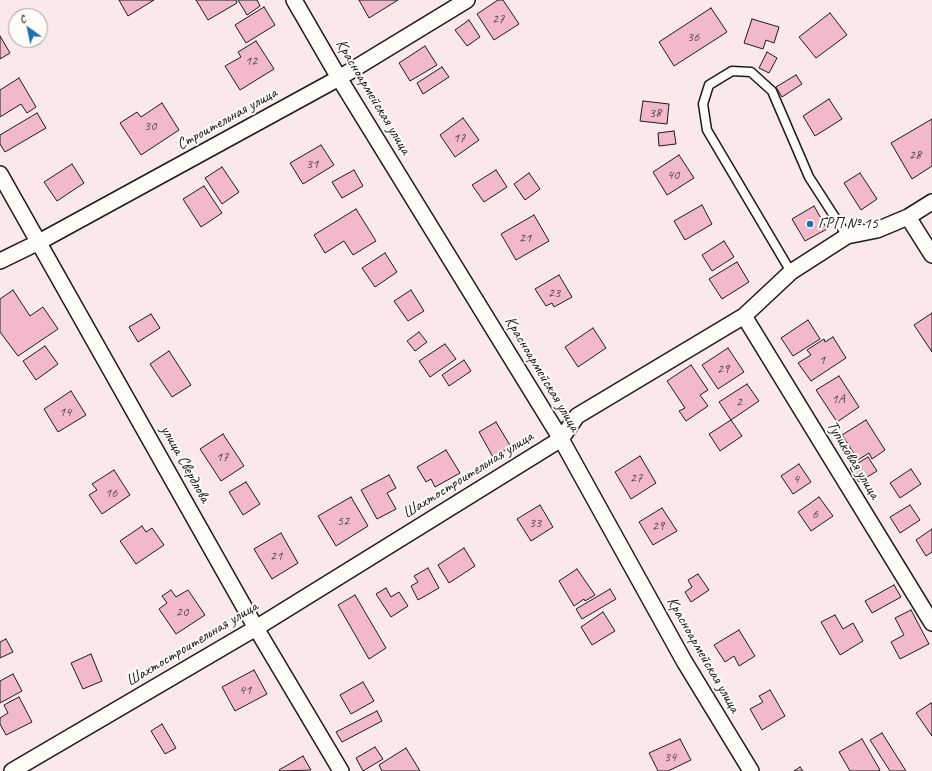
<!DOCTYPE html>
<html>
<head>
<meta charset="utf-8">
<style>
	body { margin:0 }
	#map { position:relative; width:932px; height:771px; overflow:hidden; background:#fae8ea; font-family:Caveat,sans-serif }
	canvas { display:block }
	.north { position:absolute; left:8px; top:8px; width:40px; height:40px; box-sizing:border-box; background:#fdfcf7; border:1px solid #a3a29f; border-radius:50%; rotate:327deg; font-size:11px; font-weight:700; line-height:16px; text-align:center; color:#1c1c1c }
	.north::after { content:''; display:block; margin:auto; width:14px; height:18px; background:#1f6fb2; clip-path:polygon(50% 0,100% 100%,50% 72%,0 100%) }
</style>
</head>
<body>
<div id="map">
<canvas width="932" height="771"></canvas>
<div class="north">С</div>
</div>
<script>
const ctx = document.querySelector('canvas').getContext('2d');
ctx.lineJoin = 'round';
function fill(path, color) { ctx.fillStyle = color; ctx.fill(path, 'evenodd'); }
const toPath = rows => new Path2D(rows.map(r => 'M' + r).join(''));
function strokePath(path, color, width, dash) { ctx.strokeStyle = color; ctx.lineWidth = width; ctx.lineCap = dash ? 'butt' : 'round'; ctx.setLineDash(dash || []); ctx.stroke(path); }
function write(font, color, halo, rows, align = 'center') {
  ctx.font = font + ' Caveat,sans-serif'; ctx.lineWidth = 4; ctx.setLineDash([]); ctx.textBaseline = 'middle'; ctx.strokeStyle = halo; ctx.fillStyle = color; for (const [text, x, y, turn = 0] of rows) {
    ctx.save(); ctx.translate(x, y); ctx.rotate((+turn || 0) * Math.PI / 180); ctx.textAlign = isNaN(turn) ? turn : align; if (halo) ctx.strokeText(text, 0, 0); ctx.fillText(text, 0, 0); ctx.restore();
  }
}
const building = toPath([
	[119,0,154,0,128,16,119,0],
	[196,0,236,0,237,3,208,20,196,0],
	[238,0,257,0,260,6,247,15,238,0],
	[359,0,398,0,369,18,359,0],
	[498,0,503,0,519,24,494,40,477,14,498,0],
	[264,7,275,25,246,43,235,25,264,7],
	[711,8,727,32,674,66,659,42,711,8],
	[830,13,847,35,816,58,799,37,830,13],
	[752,19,779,27,774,43,766,40,763,49,744,43,752,19],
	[469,20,480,37,467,46,455,30,469,20],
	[0,36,10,53,0,59,0,36],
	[256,41,274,69,240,90,225,66,241,57,238,52,256,41],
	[425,46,437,65,410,81,399,63,425,46],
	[767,52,777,58,769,73,759,68,767,52],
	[442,67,449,77,423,94,417,83,442,67],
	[796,75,802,84,782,97,776,87,796,75],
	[19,78,36,107,27,113,21,104,0,117,0,90,19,78],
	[829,99,842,119,815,136,803,116,829,99],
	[643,101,669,104,667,124,640,121,643,101],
	[162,103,179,130,141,155,120,123,137,112,141,117,162,103],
	[37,113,46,128,5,152,0,144,0,135,37,113],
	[463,118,479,140,455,157,440,135,463,118],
	[932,119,932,166,912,179,891,143,932,119],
	[674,131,676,144,659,146,658,133,674,131],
	[321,145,334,165,303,184,290,163,321,145],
	[679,155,694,178,667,195,653,172,679,155],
	[72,164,84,183,57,201,44,182,72,164],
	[222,167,239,192,222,204,205,178,222,167],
	[354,170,363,186,342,198,332,182,354,170],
	[496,170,507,187,484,202,472,185,496,170],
	[529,173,540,189,525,200,514,184,529,173],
	[860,173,877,199,861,210,844,183,860,173],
	[204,186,222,213,201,227,183,199,204,186],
	[702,205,712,224,685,240,674,221,702,205],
	[814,206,827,229,805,241,792,219,814,206],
	[356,209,376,241,353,255,344,241,325,253,314,235,356,209],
	[534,215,549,241,516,260,501,234,534,215],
	[724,241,734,257,712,271,702,255,724,241],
	[385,253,397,272,375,287,362,268,385,253],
	[737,262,749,282,722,299,709,279,737,262],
	[559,275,572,297,554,307,552,303,546,306,535,289,559,275],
	[13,290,30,316,43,307,58,329,18,356,0,332,0,299,13,290],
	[411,290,424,311,408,321,394,301,411,290],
	[932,313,932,352,914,325,932,313],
	[151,314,160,328,138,342,129,327,151,314],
	[808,320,820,339,793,356,781,338,808,320],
	[593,328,606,348,578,367,565,347,593,328],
	[419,332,427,342,415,351,407,341,419,332],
	[833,337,846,358,811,381,798,363,811,355,807,350,824,339,825,342,833,337],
	[445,344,456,359,430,377,419,361,445,344],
	[45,346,58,364,36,380,23,361,45,346],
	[728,348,744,372,718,389,702,365,728,348],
	[169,351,191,385,172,397,150,364,169,351],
	[464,360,471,371,449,386,442,375,464,360],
	[691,365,708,390,700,395,708,406,686,421,679,411,685,408,667,381,691,365],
	[839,376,859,407,837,422,816,390,839,376],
	[747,384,759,401,731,420,719,402,747,384],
	[71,391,86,415,58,432,44,409,71,391],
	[731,420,742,436,720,451,709,434,731,420],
	[866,420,885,450,872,459,869,453,858,460,842,435,866,420],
	[496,422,511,447,493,457,479,432,496,422],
	[223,434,244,466,221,481,200,449,223,434],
	[446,450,460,473,435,487,431,479,426,482,417,467,446,450],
	[640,456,656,483,631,499,615,472,640,456],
	[868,457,877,471,859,482,850,468,868,457],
	[799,464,811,482,793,494,781,476,799,464],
	[911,469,921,484,900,498,890,483,911,469],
	[114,470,130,495,102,514,89,495,97,490,92,484,114,470],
	[389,475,396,488,387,493,396,509,377,519,361,490,389,475],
	[246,482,260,504,243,515,229,492,246,482],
	[351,497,368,526,336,546,318,516,351,497],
	[819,497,833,516,811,531,798,512,819,497],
	[540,505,553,527,531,541,517,519,540,505],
	[910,505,920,520,900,533,890,517,910,505],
	[662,508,677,531,653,545,639,522,662,508],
	[142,526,146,532,152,528,164,545,136,564,120,541,142,526],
	[932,529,932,552,926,556,916,540,932,529],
	[281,533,298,563,272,579,254,549,281,533],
	[464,548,475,566,449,583,438,565,464,548],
	[428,568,439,588,418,600,411,586,418,582,414,576,428,568],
	[577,569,595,595,585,601,584,599,574,606,559,581,577,569],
	[698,574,709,590,691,602,685,592,692,587,688,580,698,574],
	[894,585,901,597,872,613,865,601,894,585],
	[386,588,391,597,399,592,408,606,391,617,376,594,386,588],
	[610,589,616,599,582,619,576,609,610,589],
	[171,590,176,597,188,590,205,615,176,634,159,609,167,603,162,596,171,590],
	[355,595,386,648,369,659,338,605,355,595],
	[911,610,929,644,900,659,891,642,904,635,895,618,911,610],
	[603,612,615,631,592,645,581,627,603,612],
	[835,615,843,629,853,623,863,641,840,655,821,622,835,615],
	[739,630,755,656,739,666,734,656,725,662,714,645,739,630],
	[6,639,13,652,0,658,0,642,6,639],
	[91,654,102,681,83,689,71,663,91,654],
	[254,670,267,694,235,711,222,687,254,670],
	[13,674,22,691,0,703,0,681,13,674],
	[363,682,374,701,351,714,340,695,363,682],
	[770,690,785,716,762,730,750,709,763,702,759,696,770,690],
	[19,697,32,722,6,735,0,724,0,718,8,713,4,705,19,697],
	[931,703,932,705,932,736,916,713,931,703],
	[377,711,382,721,342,742,336,732,377,711],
	[162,724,176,748,165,754,151,731,162,724],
	[882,733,906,771,890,771,870,740,882,733],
	[680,739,691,760,668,771,658,771,649,753,680,739],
	[862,739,880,770,878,771,850,771,839,752,862,739],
	[375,747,383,759,363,771,356,758,375,747],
	[406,748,420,771,382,771,379,765,406,748],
	[303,756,311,770,280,771,279,770,303,756],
	[800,767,803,771,794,771,800,767]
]);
fill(building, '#f2b9ca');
strokePath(building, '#1c1c1c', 1);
const lane = toPath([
	[791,272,707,130,703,104,709,85,732,71,751,72,772,91,809,177,847,236]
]);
const street = toPath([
	[294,0,339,78,561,439,684,661,751,771],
	[0,174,256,628,341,771],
	[908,217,932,255],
	[0,261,39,242,339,78,467,0],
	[744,316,932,623],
	[12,771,256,628,561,439,577,416,744,316,791,272,847,236,877,230,908,217,932,202]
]);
strokePath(lane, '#1c1c1c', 11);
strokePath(street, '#1c1c1c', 18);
strokePath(lane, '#fdfcf7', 8);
strokePath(street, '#fdfcf7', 15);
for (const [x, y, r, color] of [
	[810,224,4,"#1f6fb2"]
]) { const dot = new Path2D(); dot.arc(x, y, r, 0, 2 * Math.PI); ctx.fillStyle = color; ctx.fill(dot); strokePath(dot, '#fdfcf7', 1.5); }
write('14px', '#524348', null, [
	["27",498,19],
	["36",693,37],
	["12",251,61],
	["38",655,113],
	["30",150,126],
	["17",459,138],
	["28",915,155],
	["31",312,164],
	["40",673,175],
	["21",525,238],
	["23",554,293],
	["1",822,360],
	["29",723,369],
	["1А",838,399],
	["2",739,402],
	["14",65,412],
	["17",222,457],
	["27",636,478],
	["4",796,479],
	["16",111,493],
	["6",815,514],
	["52",343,521],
	["33",535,523],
	["29",658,526],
	["21",276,556],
	["20",182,612],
	["41",245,690],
	["34",670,757]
]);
write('16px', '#1c1c1c', '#fdfcf7', [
	["Красноармейская улица",373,97,59],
	["Строительная улица",227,119,-29],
	["Красноармейская улица",542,374,59],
	["Тупиковая улица",853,460,59],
	["улица Свердлова",185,464,61],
	["Шахтостроительная улица",468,475,-32],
	["Шахтостроительная улица",192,644,-31],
	["Красноармейская улица",703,655,60]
]);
write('16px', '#1c1c1c', '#fdfcf7', [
	["ГРП № 15",818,224]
], 'left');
</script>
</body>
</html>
